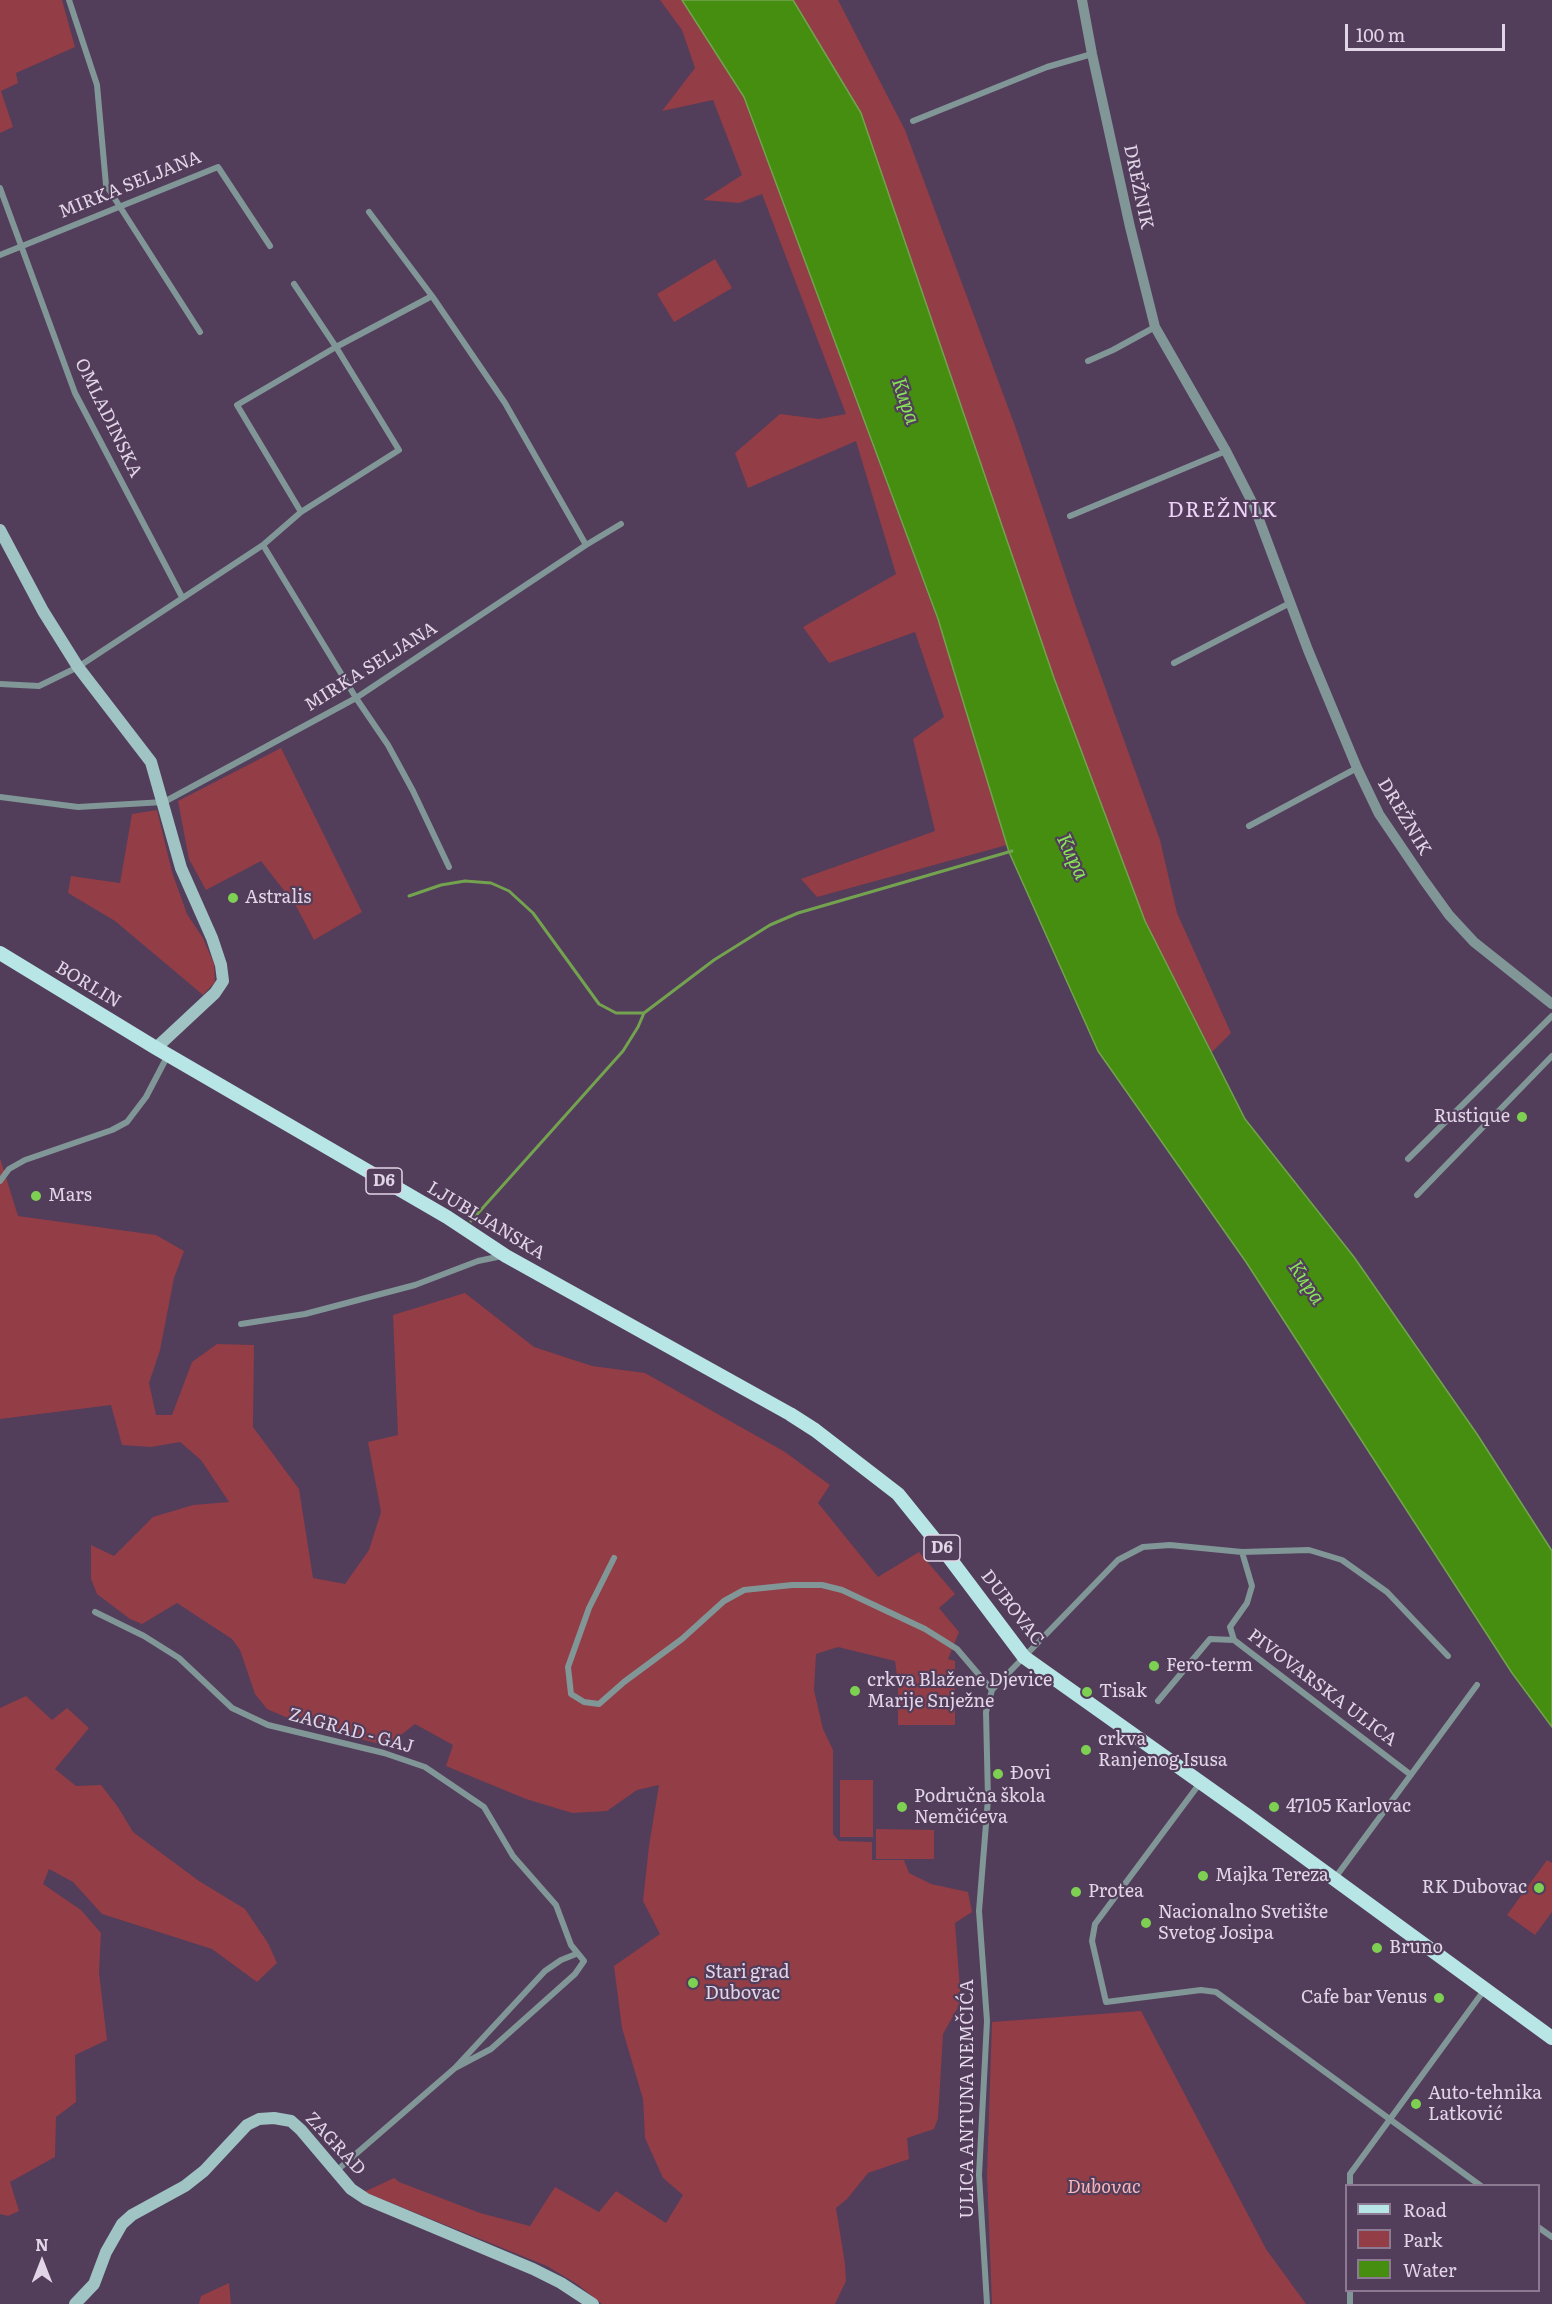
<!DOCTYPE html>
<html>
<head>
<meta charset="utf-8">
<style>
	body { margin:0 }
	#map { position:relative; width:1552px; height:2304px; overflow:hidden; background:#523d5a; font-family:Literata,serif }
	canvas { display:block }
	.legend { position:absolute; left:1345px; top:2184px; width:195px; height:108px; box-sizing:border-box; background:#523d5a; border:2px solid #8c7a92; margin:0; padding:8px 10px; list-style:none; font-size:18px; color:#e2d5e7 }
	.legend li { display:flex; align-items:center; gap:12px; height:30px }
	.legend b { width:30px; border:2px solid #8c7a92 }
	.north { position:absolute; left:12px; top:2232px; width:60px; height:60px; -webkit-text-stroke:4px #523d5a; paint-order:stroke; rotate:0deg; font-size:16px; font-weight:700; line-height:24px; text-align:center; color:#e2d5e7 }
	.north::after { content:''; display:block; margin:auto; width:21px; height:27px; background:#e2d5e7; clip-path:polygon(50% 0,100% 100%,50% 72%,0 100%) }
	.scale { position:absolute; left:1345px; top:24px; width:160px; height:27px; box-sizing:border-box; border:3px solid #e2d5e7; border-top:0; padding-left:8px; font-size:18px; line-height:21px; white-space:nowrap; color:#e2d5e7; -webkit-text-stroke:4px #523d5a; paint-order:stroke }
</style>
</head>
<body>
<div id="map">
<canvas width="1552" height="2304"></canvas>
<ul class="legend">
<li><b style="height:8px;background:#b8e5e5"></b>Road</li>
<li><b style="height:16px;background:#933d46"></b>Park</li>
<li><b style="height:16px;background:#458e10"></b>Water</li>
</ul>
<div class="north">N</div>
<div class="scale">100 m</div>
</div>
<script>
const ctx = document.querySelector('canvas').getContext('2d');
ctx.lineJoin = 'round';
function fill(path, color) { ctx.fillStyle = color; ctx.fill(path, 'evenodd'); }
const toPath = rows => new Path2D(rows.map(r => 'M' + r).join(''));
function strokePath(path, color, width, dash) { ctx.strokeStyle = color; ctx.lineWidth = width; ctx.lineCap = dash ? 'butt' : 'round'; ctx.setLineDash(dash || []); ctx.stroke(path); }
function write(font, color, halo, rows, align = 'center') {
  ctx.font = font + ' Literata,serif'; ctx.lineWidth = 4.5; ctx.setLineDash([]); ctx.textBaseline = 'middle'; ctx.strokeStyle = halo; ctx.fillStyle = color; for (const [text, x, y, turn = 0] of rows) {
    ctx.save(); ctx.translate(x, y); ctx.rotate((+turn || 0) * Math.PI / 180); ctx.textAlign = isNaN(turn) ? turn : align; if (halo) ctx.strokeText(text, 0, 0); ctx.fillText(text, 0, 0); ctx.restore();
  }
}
fill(toPath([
	[0,0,62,0,75,47,16,73,18,83,1,91,13,127,0,133],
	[660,0,682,0,744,97,942,632,1007,845,817,897,801,879,935,831,913,739,944,717,915,632,829,663,803,627,896,574,856,441,748,488,735,453,780,414,819,419,846,414,762,194,739,203,703,200,742,175,713,100,662,111,695,68,682,30],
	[793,0,838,0,905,130,1015,426,1075,604,1160,840,1177,913,1231,1033,1212,1052,1145,921,1054,678,861,113],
	[715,259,732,288,674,322,657,294],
	[281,748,362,912,314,940,296,906,261,861,206,890,189,859,178,801],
	[157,810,172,872,187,914,203,938,214,964,215,982,203,995,115,921,68,893,71,876,120,883,132,814],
	[0,1158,18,1216,156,1235,184,1251,174,1278,160,1350,149,1383,156,1415,172,1415,192,1362,217,1344,254,1345,253,1427,299,1489,313,1578,345,1584,369,1550,381,1512,368,1442,398,1435,393,1315,465,1293,534,1347,592,1366,645,1373,785,1452,830,1485,818,1503,878,1577,919,1552,955,1594,939,1608,959,1632,948,1659,955,1661,955,1725,898,1725,898,1683,895,1661,838,1647,816,1654,814,1690,823,1729,833,1750,833,1834,839,1841,872,1842,872,1860,904,1860,909,1873,931,1884,968,1892,972,1912,955,1923,961,2002,943,2034,938,2118,934,2129,907,2138,909,2159,868,2173,847,2199,836,2208,845,2264,846,2281,835,2304,602,2304,577,2284,547,2266,364,2192,394,2178,399,2182,480,2213,530,2226,555,2187,599,2212,616,2191,666,2223,683,2195,663,2178,645,2138,643,2099,622,2028,614,1966,660,1934,643,1901,649,1846,659,1785,637,1790,607,1811,572,1813,526,1799,446,1766,453,1745,415,1724,387,1746,297,1722,267,1709,255,1694,240,1650,232,1639,177,1603,142,1624,130,1619,97,1594,91,1579,91,1545,114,1556,153,1517,193,1505,229,1502,201,1460,180,1442,151,1447,122,1445,111,1405,0,1419],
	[26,1696,52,1720,67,1708,89,1728,55,1769,76,1786,101,1785,118,1807,133,1832,199,1881,245,1909,268,1943,277,1963,257,1982,212,1949,102,1914,73,1882,49,1869,43,1884,81,1910,101,1933,99,1973,107,2040,75,2055,76,2102,56,2117,55,2157,10,2182,19,2211,8,2216,0,2214,0,1708],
	[840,1780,873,1780,873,1837,840,1837],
	[876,1829,934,1830,934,1859,876,1859],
	[1547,1860,1552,1863,1552,1912,1535,1935,1507,1915],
	[1141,2011,1266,2249,1306,2304,992,2304,987,2175,992,2022],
	[229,2283,231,2304,199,2304,201,2296]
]), '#933d46');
const water = toPath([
	[682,0,793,0,861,113,1054,678,1145,921,1245,1119,1354,1257,1477,1434,1552,1551,1552,1727,1512,1673,1246,1262,1098,1051,1009,852,938,619,744,97,682,0]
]);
fill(water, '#458e10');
strokePath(water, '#74a350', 1.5);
strokePath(toPath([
	[409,896,441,885,465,881,491,883,509,891,533,913,599,1004,616,1013,644,1013,714,960,770,925,798,913,1012,851],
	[471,1221,623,1051,638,1027,644,1013]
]), '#74a350', 3);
strokePath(toPath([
	[69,0,97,85,106,185,200,332],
	[913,121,1047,67,1092,54],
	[0,188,75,393,182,597],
	[0,255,218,167,270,246],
	[294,284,336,347,237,405,301,512],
	[1088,361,1113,350,1155,327],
	[1070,516,1226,451],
	[263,545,356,698,388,745,413,791,449,867],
	[586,545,621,524],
	[1174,663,1290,603],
	[0,684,39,686,78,667,263,545,301,512,399,450,336,347,432,296],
	[0,797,78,807,164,802,356,698,586,545,505,403,432,296,369,212],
	[1249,826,1357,768],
	[1408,1159,1552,1016],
	[0,1181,9,1169,25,1160,112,1130,127,1122,146,1097,168,1055],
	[1417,1195,1552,1056],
	[241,1324,305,1314,415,1285,478,1261,502,1256],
	[1242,1552,1252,1586,1247,1603,1230,1627,1234,1640,1411,1775],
	[614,1558,589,1608,568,1667,571,1694,584,1702,599,1704,624,1682,682,1639,724,1601,744,1590,792,1585,822,1585,842,1590,925,1629,957,1649,992,1690],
	[95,1612,144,1636,179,1658,232,1708,268,1725,384,1753,425,1767,484,1807,513,1856,556,1905,571,1945,584,1961,575,1974,491,2049,455,2068],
	[1158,1701,1210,1639,1234,1640],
	[1200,1783,1095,1924,1092,1941,1106,2002,1201,1990,1216,1992,1481,2186],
	[1335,1878,1477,1685],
	[335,2172,455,2068,545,1971,561,1960,576,1954],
	[1350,2186,1350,2174,1485,1989],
	[1538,2227,1552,2237],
	[1350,2290,1350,2304],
	[987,2304,979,2175,987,2021,979,1911,988,1799,986,1712,992,1690,1118,1560,1143,1547,1170,1545,1242,1552,1309,1550,1342,1560,1387,1592,1448,1656]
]), '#819696', 6);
strokePath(toPath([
	[1082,0,1092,54,1130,227,1155,327,1226,451,1254,506,1308,650,1357,768,1379,814,1423,879,1449,915,1474,942,1552,1004]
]), '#819696', 10);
strokePath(toPath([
	[0,530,43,611,78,667,151,762,181,868,212,938,221,965,223,981,215,993,156,1048],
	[75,2304,94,2284,106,2252,122,2224,132,2215,185,2186,204,2171,247,2125,259,2119,274,2118,291,2121,301,2130,351,2189,366,2199,533,2269,561,2283,593,2304]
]), '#a0c3c3', 12);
strokePath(toPath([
	[0,953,156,1048,447,1217,506,1256,790,1414,815,1430,898,1494,948,1556,1024,1657,1248,1816,1552,2038]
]), '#b8e5e5', 14);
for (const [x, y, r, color] of [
	[233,898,6,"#7ed053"],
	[1522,1117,6,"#7ed053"],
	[36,1196,6,"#7ed053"],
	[1154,1666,6,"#7ed053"],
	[855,1691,6,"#7ed053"],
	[1087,1692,6,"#7ed053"],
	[1086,1750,6,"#7ed053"],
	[998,1774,6,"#7ed053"],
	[902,1807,6,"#7ed053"],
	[1274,1807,6,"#7ed053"],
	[1203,1876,6,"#7ed053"],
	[1539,1888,6,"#7ed053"],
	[1076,1892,6,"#7ed053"],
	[1146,1923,6,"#7ed053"],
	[1377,1948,6,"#7ed053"],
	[693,1983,6,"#7ed053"],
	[1439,1998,6,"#7ed053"],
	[1416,2104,6,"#7ed053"]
]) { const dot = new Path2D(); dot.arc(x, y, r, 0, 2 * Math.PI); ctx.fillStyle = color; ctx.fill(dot); strokePath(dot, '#523d5a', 2); }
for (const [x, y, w] of [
	[384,1181,36],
	[942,1548,36]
]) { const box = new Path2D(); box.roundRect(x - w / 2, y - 13, w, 26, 4.5); ctx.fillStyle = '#523d5a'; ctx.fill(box); strokePath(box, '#e2d5e7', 1.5); }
write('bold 16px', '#e2d5e7', null, [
	["D6",384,1181],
	["D6",942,1548]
]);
write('18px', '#e2d5e7', '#523d5a', [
	["MIRKA SELJANA",130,185,-22],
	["DREŽNIK",1138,187,78],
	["OMLADINSKA",108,418,64],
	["MIRKA SELJANA",371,667,-32],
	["DREŽNIK",1404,817,59],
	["BORLIN",88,985,31],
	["LJUBLJANSKA",486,1221,31],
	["DUBOVAC",1012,1608,52],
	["PIVOVARSKA ULICA",1322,1688,37],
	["ZAGRAD - GAJ",351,1731,15],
	["ULICA ANTUNA NEMČIĆA",968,2099,-90],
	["ZAGRAD",335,2144,47]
]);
write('18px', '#e2d5e7', '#523d5a', [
	["Astralis",245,898],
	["Rustique",1510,1117,"right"],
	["Mars",48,1196],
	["Fero-term",1166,1666],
	["crkva Blažene Djevice",867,1681],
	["Marije Snježne",867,1702],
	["Tisak",1099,1692],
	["crkva",1098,1740],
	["Ranjenog Isusa",1098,1761],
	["Đovi",1010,1774],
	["Područna škola",914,1797],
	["Nemčićeva",914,1818],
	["47105 Karlovac",1286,1807],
	["Majka Tereza",1215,1876],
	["RK Dubovac",1527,1888,"right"],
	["Protea",1088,1892],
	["Nacionalno Svetište",1158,1913],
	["Svetog Josipa",1158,1934],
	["Bruno",1389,1948],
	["Stari grad",705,1973],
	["Dubovac",705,1994],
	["Cafe bar Venus",1427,1998,"right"],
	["Auto-tehnika",1428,2094],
	["Latković",1428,2115]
], 'left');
write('italic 18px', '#fab7b9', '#523d5a', [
	["Dubovac",1104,2188]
]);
write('italic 20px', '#88e357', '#523d5a', [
	["Kupa",905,401,71],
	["Kupa",1072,857,65],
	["Kupa",1306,1283,56]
]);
ctx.letterSpacing = '1.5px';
write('21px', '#edd3f7', '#523d5a', [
	["DREŽNIK",1223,511]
]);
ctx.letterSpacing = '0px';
</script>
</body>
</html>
